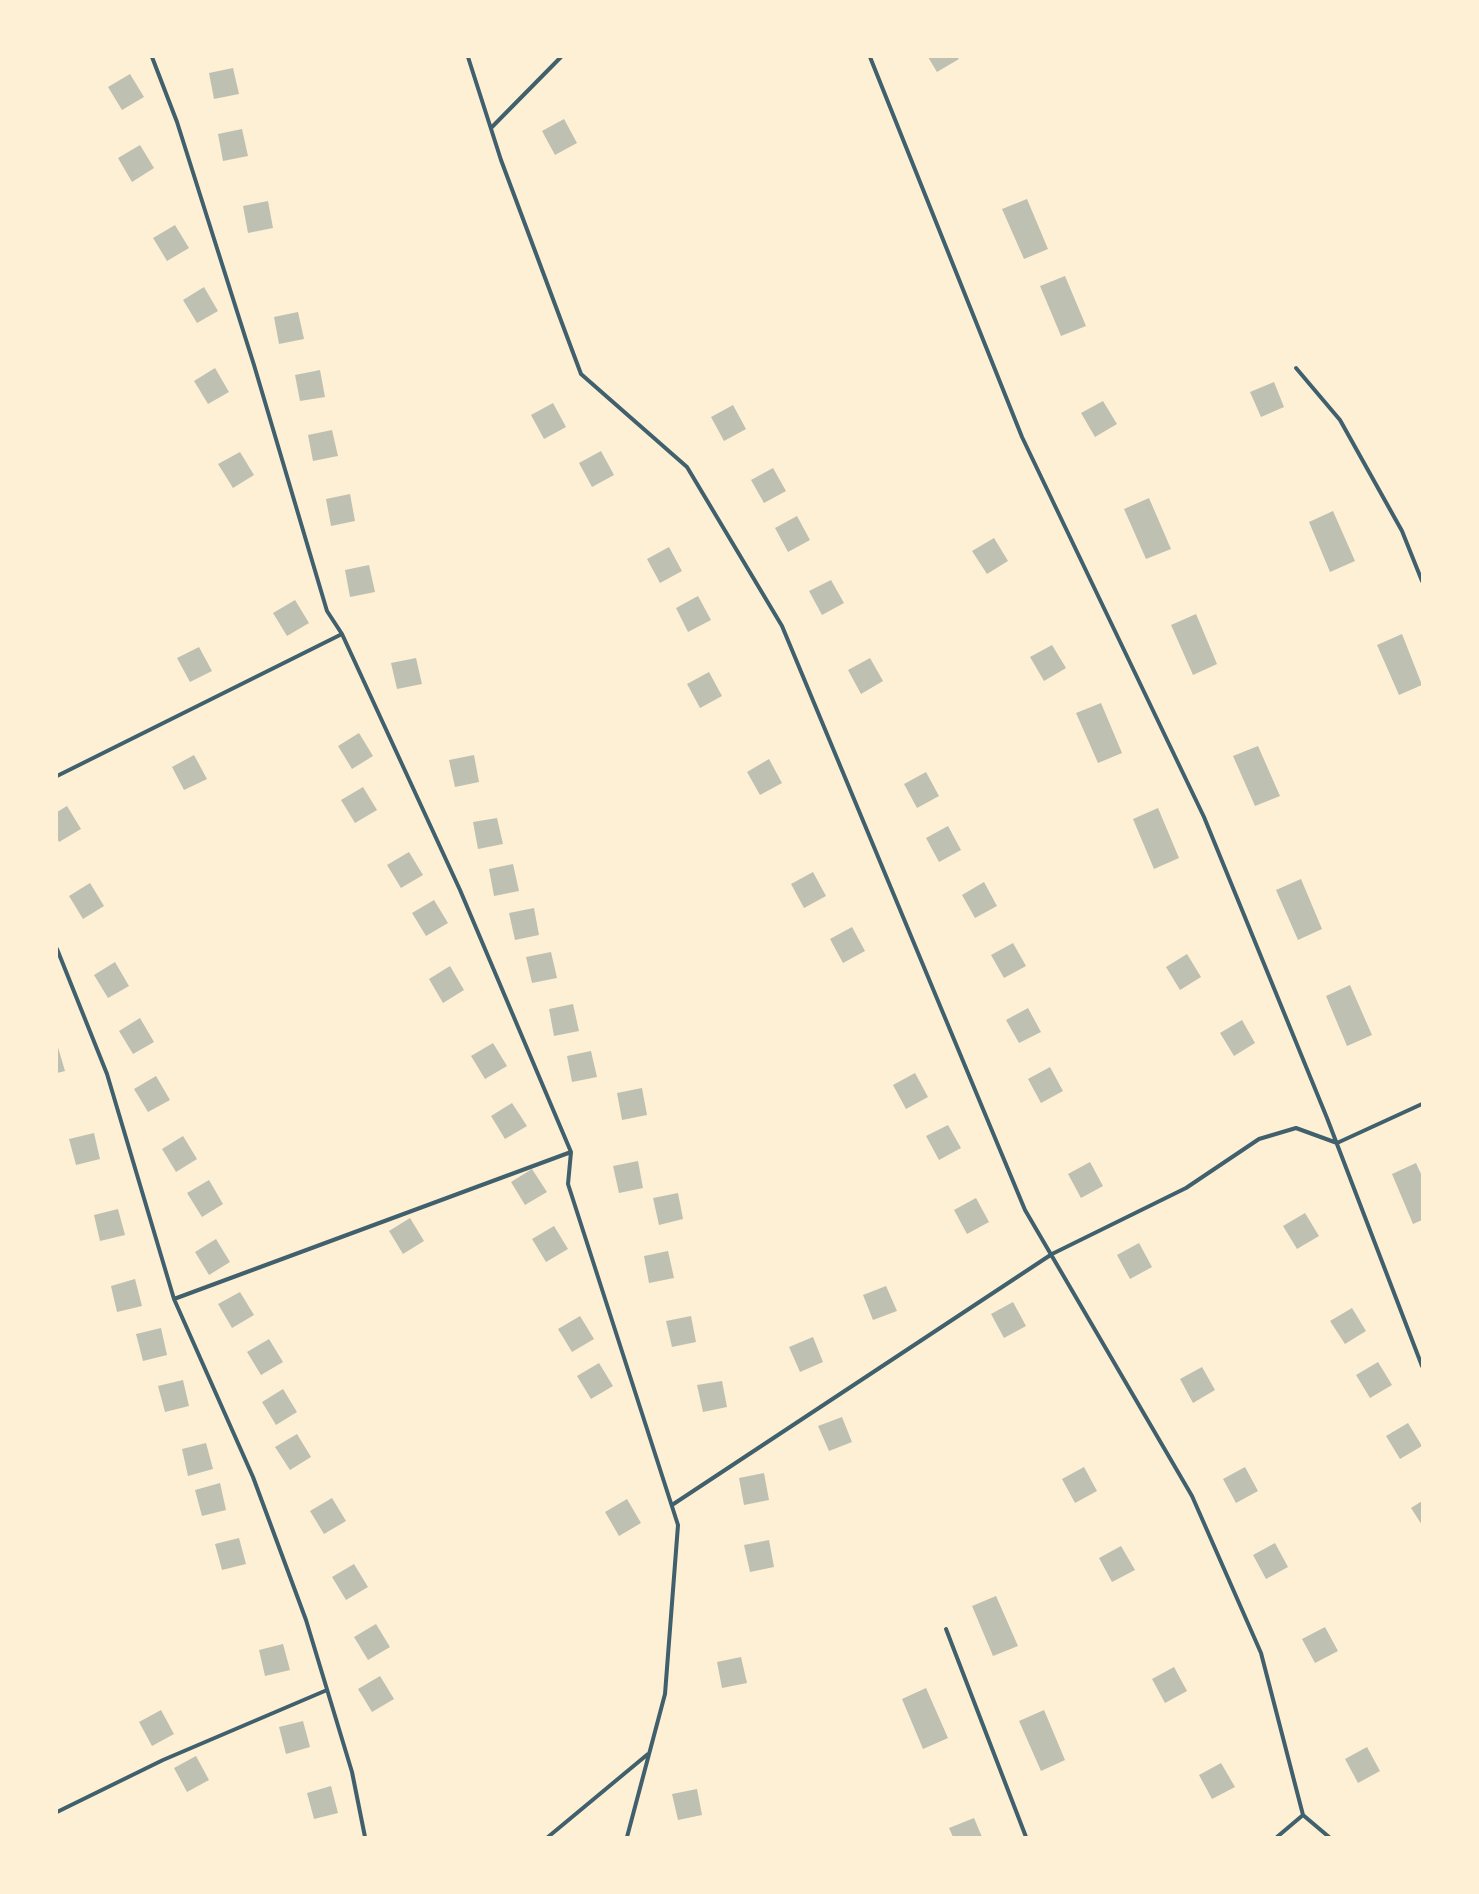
<!DOCTYPE html>
<html>
<head>
<meta charset="utf-8">
<style>
	body { margin:0 }
	#map { position:relative; width:1479px; height:1894px; overflow:hidden; background:#fdf0d5; font-family:Barlow,sans-serif }
	canvas { display:block }
	.frame { position:absolute; inset:0; border:58px solid #fdf0d5; pointer-events:none }
</style>
</head>
<body>
<div id="map">
<canvas width="1479" height="1894"></canvas>
<div class="frame"></div>
</div>
<script>
const ctx = document.querySelector('canvas').getContext('2d');
ctx.lineJoin = 'round';
function fill(path, color) { ctx.fillStyle = color; ctx.fill(path, 'evenodd'); }
const toPath = rows => new Path2D(rows.map(r => 'M' + r).join(''));
function strokePath(path, color, width, dash) { ctx.strokeStyle = color; ctx.lineWidth = width; ctx.lineCap = dash ? 'butt' : 'round'; ctx.setLineDash(dash || []); ctx.stroke(path); }
fill(toPath([
	[928,57,957,57,959,59,937,72],
	[233,68,239,94,214,99,209,73],
	[130,74,144,97,122,110,108,87],
	[564,119,577,143,555,155,542,131],
	[242,129,248,156,223,161,218,134],
	[140,145,154,168,132,182,118,158],
	[1027,199,1048,249,1024,259,1002,209],
	[268,201,273,228,248,233,243,206],
	[175,225,189,248,167,261,153,238],
	[1065,276,1086,326,1061,336,1040,286],
	[204,287,218,311,197,323,183,300],
	[298,312,304,339,279,344,274,317],
	[215,368,229,392,208,404,194,381],
	[320,370,325,397,300,401,295,375],
	[1274,382,1284,407,1261,417,1250,392],
	[1103,401,1117,424,1095,437,1081,413],
	[553,403,566,427,544,439,531,415],
	[733,405,746,429,724,441,711,417],
	[332,430,338,456,313,461,308,435],
	[601,451,614,475,592,487,579,463],
	[240,452,254,475,233,488,218,464],
	[773,468,786,491,764,503,751,480],
	[350,494,355,521,331,526,326,499],
	[1149,498,1171,549,1146,559,1124,509],
	[1333,511,1355,561,1330,572,1309,522],
	[797,516,810,540,788,552,775,528],
	[994,538,1008,561,987,574,972,551],
	[669,547,682,571,660,583,647,559],
	[369,565,375,592,350,597,345,570],
	[831,580,844,603,822,615,809,591],
	[698,596,711,620,688,632,676,608],
	[295,600,309,623,287,636,273,613],
	[1196,614,1217,664,1193,675,1171,625],
	[1402,634,1422,685,1399,695,1377,645],
	[1052,645,1066,668,1044,681,1030,657],
	[199,647,212,671,190,682,177,658],
	[416,658,422,684,397,689,391,663],
	[870,658,883,681,861,694,848,670],
	[709,672,722,696,700,708,687,684],
	[1101,703,1122,753,1098,763,1076,713],
	[359,733,373,756,352,769,338,746],
	[1258,746,1280,796,1255,806,1233,756],
	[194,755,207,779,184,790,172,767],
	[474,755,479,782,455,787,449,760],
	[769,759,782,783,760,795,747,772],
	[926,772,939,796,917,808,904,784],
	[363,787,377,810,355,823,341,800],
	[67,806,81,829,59,842,57,838,57,812],
	[1158,808,1179,858,1154,869,1133,819],
	[497,818,503,844,478,849,473,822],
	[948,826,961,850,939,862,926,838],
	[409,852,423,875,401,888,387,865],
	[513,864,519,891,494,896,489,869],
	[813,872,826,896,804,908,791,884],
	[1301,879,1322,929,1298,940,1276,890],
	[984,882,997,906,975,918,962,895],
	[90,883,104,906,83,919,69,896],
	[434,900,448,923,426,936,412,913],
	[534,908,539,935,515,940,509,913],
	[852,927,865,951,843,963,830,939],
	[1013,943,1026,966,1004,978,991,955],
	[551,952,557,978,532,983,526,957],
	[1187,954,1201,977,1180,990,1166,967],
	[115,962,129,986,108,998,94,975],
	[450,966,464,990,443,1003,429,979],
	[1350,985,1372,1035,1347,1046,1326,996],
	[573,1004,579,1031,554,1036,549,1009],
	[1028,1008,1041,1032,1019,1043,1006,1020],
	[140,1018,154,1042,133,1054,119,1031],
	[1242,1020,1255,1043,1234,1056,1220,1033],
	[493,1043,507,1066,485,1079,471,1056],
	[57,1044,65,1071,57,1073],
	[591,1051,597,1077,572,1082,567,1056],
	[1050,1067,1063,1091,1041,1103,1028,1079],
	[915,1073,928,1097,906,1109,893,1085],
	[156,1076,170,1100,148,1112,134,1089],
	[642,1088,647,1115,622,1120,617,1093],
	[512,1103,527,1126,505,1139,491,1116],
	[948,1125,961,1148,939,1160,926,1136],
	[94,1133,100,1159,76,1165,69,1139],
	[183,1136,197,1159,176,1172,162,1149],
	[638,1161,643,1188,619,1193,613,1166],
	[1090,1162,1103,1186,1081,1198,1068,1174],
	[1416,1163,1422,1176,1422,1220,1413,1224,1392,1174],
	[532,1169,547,1192,525,1205,511,1182],
	[209,1180,223,1204,202,1217,187,1193],
	[678,1193,683,1219,659,1225,653,1198],
	[976,1198,989,1222,967,1234,954,1210],
	[118,1209,125,1235,100,1241,94,1215],
	[1305,1213,1319,1236,1297,1249,1283,1226],
	[410,1218,424,1241,403,1254,389,1231],
	[554,1226,568,1249,546,1262,532,1239],
	[216,1239,230,1262,209,1275,195,1252],
	[1139,1243,1152,1267,1130,1279,1117,1255],
	[668,1251,674,1278,649,1283,644,1256],
	[135,1279,142,1306,117,1312,111,1286],
	[886,1286,897,1311,873,1320,863,1295],
	[240,1292,254,1315,232,1328,218,1304],
	[1013,1302,1026,1326,1004,1338,991,1314],
	[1352,1308,1366,1331,1345,1344,1330,1321],
	[580,1316,594,1339,572,1352,558,1329],
	[691,1316,696,1342,672,1347,666,1321],
	[161,1328,167,1355,143,1361,136,1334],
	[813,1337,823,1362,800,1372,789,1347],
	[269,1339,283,1362,261,1375,247,1352],
	[1378,1362,1392,1385,1370,1398,1356,1375],
	[599,1363,613,1386,591,1399,577,1376],
	[1202,1367,1215,1390,1193,1403,1180,1379],
	[183,1380,189,1406,165,1412,158,1386],
	[722,1381,727,1407,703,1412,697,1385],
	[283,1389,297,1412,276,1425,262,1402],
	[842,1417,852,1442,829,1451,818,1426],
	[1408,1423,1422,1446,1400,1459,1386,1436],
	[297,1434,311,1457,290,1470,275,1447],
	[206,1443,213,1469,188,1476,182,1449],
	[1084,1467,1097,1491,1075,1503,1062,1479],
	[1245,1467,1258,1491,1236,1503,1223,1479],
	[764,1473,769,1500,744,1505,739,1478],
	[220,1483,226,1510,202,1516,195,1490],
	[332,1498,346,1521,324,1534,310,1511],
	[627,1499,641,1523,619,1536,605,1512],
	[1422,1501,1422,1525,1411,1508],
	[239,1538,246,1564,222,1570,215,1544],
	[769,1540,774,1567,750,1572,744,1545],
	[1275,1543,1288,1567,1266,1579,1253,1555],
	[1121,1546,1135,1570,1112,1582,1099,1558],
	[354,1564,368,1587,346,1600,332,1577],
	[996,1596,1018,1646,993,1656,972,1606],
	[376,1624,390,1647,368,1660,354,1637],
	[1325,1627,1338,1651,1315,1663,1302,1639],
	[283,1644,290,1670,265,1676,259,1650],
	[741,1657,747,1683,722,1688,717,1662],
	[1174,1667,1187,1691,1165,1703,1152,1679],
	[380,1676,394,1699,372,1712,358,1689],
	[926,1688,948,1738,923,1749,902,1699],
	[161,1710,174,1734,152,1746,139,1722],
	[1044,1710,1065,1760,1041,1771,1019,1721],
	[303,1721,310,1747,286,1754,279,1727],
	[1367,1747,1380,1771,1358,1783,1345,1759],
	[196,1756,209,1780,187,1792,174,1768],
	[1221,1763,1235,1787,1212,1799,1199,1775],
	[331,1786,338,1813,314,1819,307,1793],
	[697,1789,702,1815,678,1820,672,1794],
	[974,1818,982,1837,953,1837,949,1828]
]), '#bec0b2');
strokePath(toPath([
	[152,57,177,122,254,365,327,611,342,634,460,890,571,1152,568,1184,678,1525,665,1694,627,1837],
	[468,57,501,160,581,374,687,467,782,626,1025,1210,1192,1496,1261,1653,1303,1815,1329,1837],
	[870,57,1022,437,1204,817,1327,1118,1422,1366],
	[491,128,561,57],
	[1296,368,1340,420,1402,531,1422,581],
	[57,776,342,634],
	[57,949,107,1074,174,1299,253,1477,306,1620,352,1772,365,1837],
	[174,1299,571,1152],
	[672,1505,1052,1254,1186,1188,1259,1139,1296,1128,1337,1143,1422,1104],
	[946,1629,1026,1837],
	[57,1812,163,1760,327,1690],
	[548,1837,648,1754],
	[1277,1837,1303,1815]
]), '#3f606c', 4);
</script>
</body>
</html>
